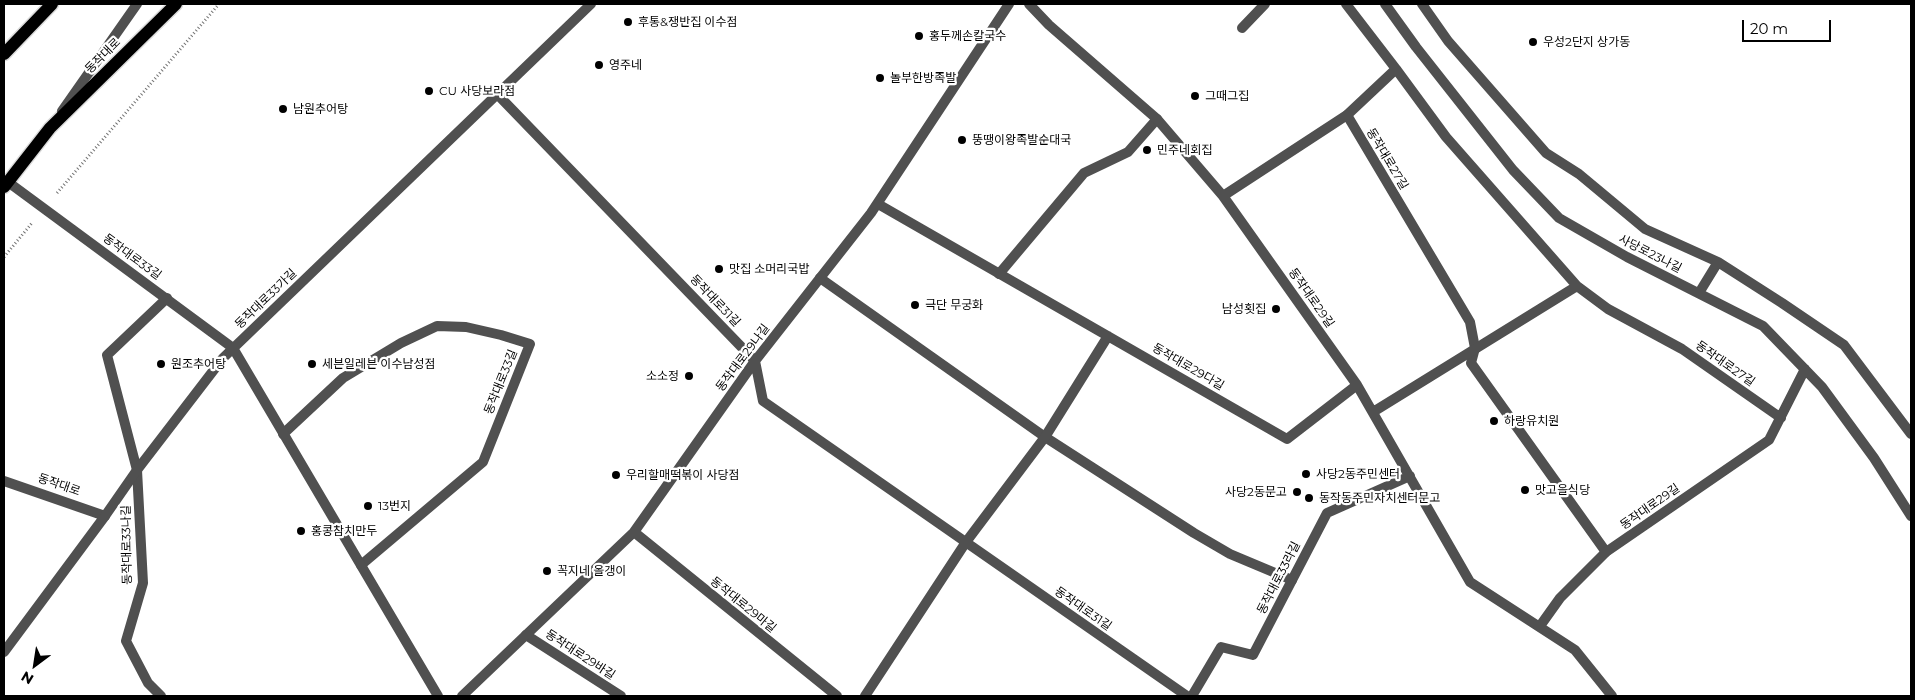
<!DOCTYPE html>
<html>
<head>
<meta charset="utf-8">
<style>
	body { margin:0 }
	#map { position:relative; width:1915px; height:700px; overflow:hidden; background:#fff; font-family:Montserrat,sans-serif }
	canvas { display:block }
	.frame { position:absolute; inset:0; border:5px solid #000; pointer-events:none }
	.north { position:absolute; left:10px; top:640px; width:50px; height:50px; -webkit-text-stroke:4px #fff; paint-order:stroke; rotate:211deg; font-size:14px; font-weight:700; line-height:20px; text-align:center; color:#000 }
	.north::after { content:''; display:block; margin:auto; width:18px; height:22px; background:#000; clip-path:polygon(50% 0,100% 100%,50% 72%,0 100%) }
	.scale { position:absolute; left:1742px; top:20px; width:89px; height:22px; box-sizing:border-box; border:2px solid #000; border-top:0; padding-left:6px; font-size:15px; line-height:18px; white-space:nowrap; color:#000; -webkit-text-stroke:4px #fff; paint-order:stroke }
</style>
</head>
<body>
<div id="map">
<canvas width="1915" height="700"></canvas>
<div class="frame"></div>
<div class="north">N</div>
<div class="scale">20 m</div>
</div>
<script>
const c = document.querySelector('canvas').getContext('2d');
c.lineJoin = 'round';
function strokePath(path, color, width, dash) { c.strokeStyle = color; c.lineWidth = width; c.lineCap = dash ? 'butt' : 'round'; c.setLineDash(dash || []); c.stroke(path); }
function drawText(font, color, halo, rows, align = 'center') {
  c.font = font + ' Montserrat,"Noto Sans KR",sans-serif'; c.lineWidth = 4.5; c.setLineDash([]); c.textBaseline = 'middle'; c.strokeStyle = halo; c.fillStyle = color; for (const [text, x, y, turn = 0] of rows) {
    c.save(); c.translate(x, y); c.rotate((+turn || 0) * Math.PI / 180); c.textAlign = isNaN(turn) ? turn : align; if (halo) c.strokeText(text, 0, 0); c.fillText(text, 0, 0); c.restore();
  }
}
const path = new Path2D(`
	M57,193l162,-189
	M4,257l28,-34`);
const lane = new Path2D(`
	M1242,28l23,-24
	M62,111l75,-107
	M1347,115l123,207 5,26 -4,15 135,189
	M999,274l85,-101 44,-21 29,-33
	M820,278l225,159 149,96 36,21 62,26
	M283,434l60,-56 58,-35 36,-17 29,1 35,8 29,9 -47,118 -122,103
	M4,481l101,35
	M526,635l95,61
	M161,696l-13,-13 -22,-42 17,-58 -6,-113 -30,-115 60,-57`);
const street = new Path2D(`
	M1029,4l20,21 108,94 66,77 134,189 113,197 105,68 37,46
	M1385,4l31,43 97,123 46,48 68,39 136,69 59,61 52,71 37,58
	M1422,4l26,37 98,112 33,21 66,55 73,33 64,41 62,42 67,89
	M1396,69l50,68 131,149
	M498,95l257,266 8,40 424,295
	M8,182l225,166 205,348
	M1223,196l124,-81 49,-46 -50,-65
	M878,204l409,235 70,-54
	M1699,293l19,-31
	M1373,412l204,-126 31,23 74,40 99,69
	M634,532l203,164
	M1540,626l20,-28 46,-46 163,-112 36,-71
	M4,652l101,-136 32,-46 86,-112 368,-354
	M462,696l172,-164 121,-171 116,-148 138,-209
	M865,696l101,-154 79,-105 63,-101
	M1192,696l29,-49 32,8 74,-142 83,-37`);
const primary = new Path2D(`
	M4,54l48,-50
	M4,187l46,-59 126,-124`);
const markers = [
	[628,22,5,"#000"],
	[919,36,5,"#000"],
	[1533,42,5,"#000"],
	[599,65,5,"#000"],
	[880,78,5,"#000"],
	[429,91,5,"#000"],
	[1195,96,5,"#000"],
	[283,109,5,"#000"],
	[962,140,5,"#000"],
	[1147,150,5,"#000"],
	[719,269,5,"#000"],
	[915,305,5,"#000"],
	[1276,309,5,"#000"],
	[161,364,5,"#000"],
	[312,364,5,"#000"],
	[689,376,5,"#000"],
	[1494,421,5,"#000"],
	[1306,474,5,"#000"],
	[616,475,5,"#000"],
	[1525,490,5,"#000"],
	[1297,492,5,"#000"],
	[1309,498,5,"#000"],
	[368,506,5,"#000"],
	[301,531,5,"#000"],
	[547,571,5,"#000"]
];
const poiNames = [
	["후통&쟁반집 이수점",638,22],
	["홍두께손칼국수",929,36],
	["우성2단지 상가동",1543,42],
	["영주네",609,65],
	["놀부한방족발",890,78],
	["CU 사당보라점",439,91],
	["그때그집",1205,96],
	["남원추어탕",293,109],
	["뚱땡이왕족발순대국",972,140],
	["민주네회집",1157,150],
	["맛집 소머리국밥",729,269],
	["극단 무궁화",925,305],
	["남성횟집",1266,309,"right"],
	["원조추어탕",171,364],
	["세븐일레븐 이수남성점",322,364],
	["소소정",679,376,"right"],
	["하랑유치원",1504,421],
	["사당2동주민센터",1316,474],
	["우리할매떡볶이 사당점",626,475],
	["맛고을식당",1535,490],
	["사당2동문고",1287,492,"right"],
	["동작동주민자치센터문고",1319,498],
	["13번지",378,506],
	["홍콩참치만두",311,531],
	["꼭지네 올갱이",557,571]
];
const streetNames = [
	["동작대로",103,56,-45],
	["동작대로27길",1387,159,59],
	["사당로23나길",1650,254,27],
	["동작대로33길",132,257,36],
	["동작대로29길",1311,298,55],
	["동작대로33가길",266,299,-44],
	["동작대로31길",715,301,46],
	["동작대로29나길",743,358,-53],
	["동작대로27길",1725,364,35],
	["동작대로29다길",1188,367,30],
	["동작대로33길",501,382,-68],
	["동작대로",59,485,19],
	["동작대로29길",1650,507,-35],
	["동작대로33나길",127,545,-91],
	["동작대로33라길",1279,578,-63],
	["동작대로29마길",743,605,39],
	["동작대로31길",1083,609,35],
	["동작대로29바길",580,655,33]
];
strokePath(primary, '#dbdbdb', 15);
strokePath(path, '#727272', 3, [1, 2.5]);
strokePath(lane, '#505050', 10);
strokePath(street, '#505050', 10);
strokePath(primary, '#000', 12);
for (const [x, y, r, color] of markers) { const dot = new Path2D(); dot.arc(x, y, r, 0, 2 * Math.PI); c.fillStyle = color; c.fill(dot); strokePath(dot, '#fff', 2); }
drawText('12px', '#000', '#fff', poiNames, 'left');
drawText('12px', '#000', '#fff', streetNames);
</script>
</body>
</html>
